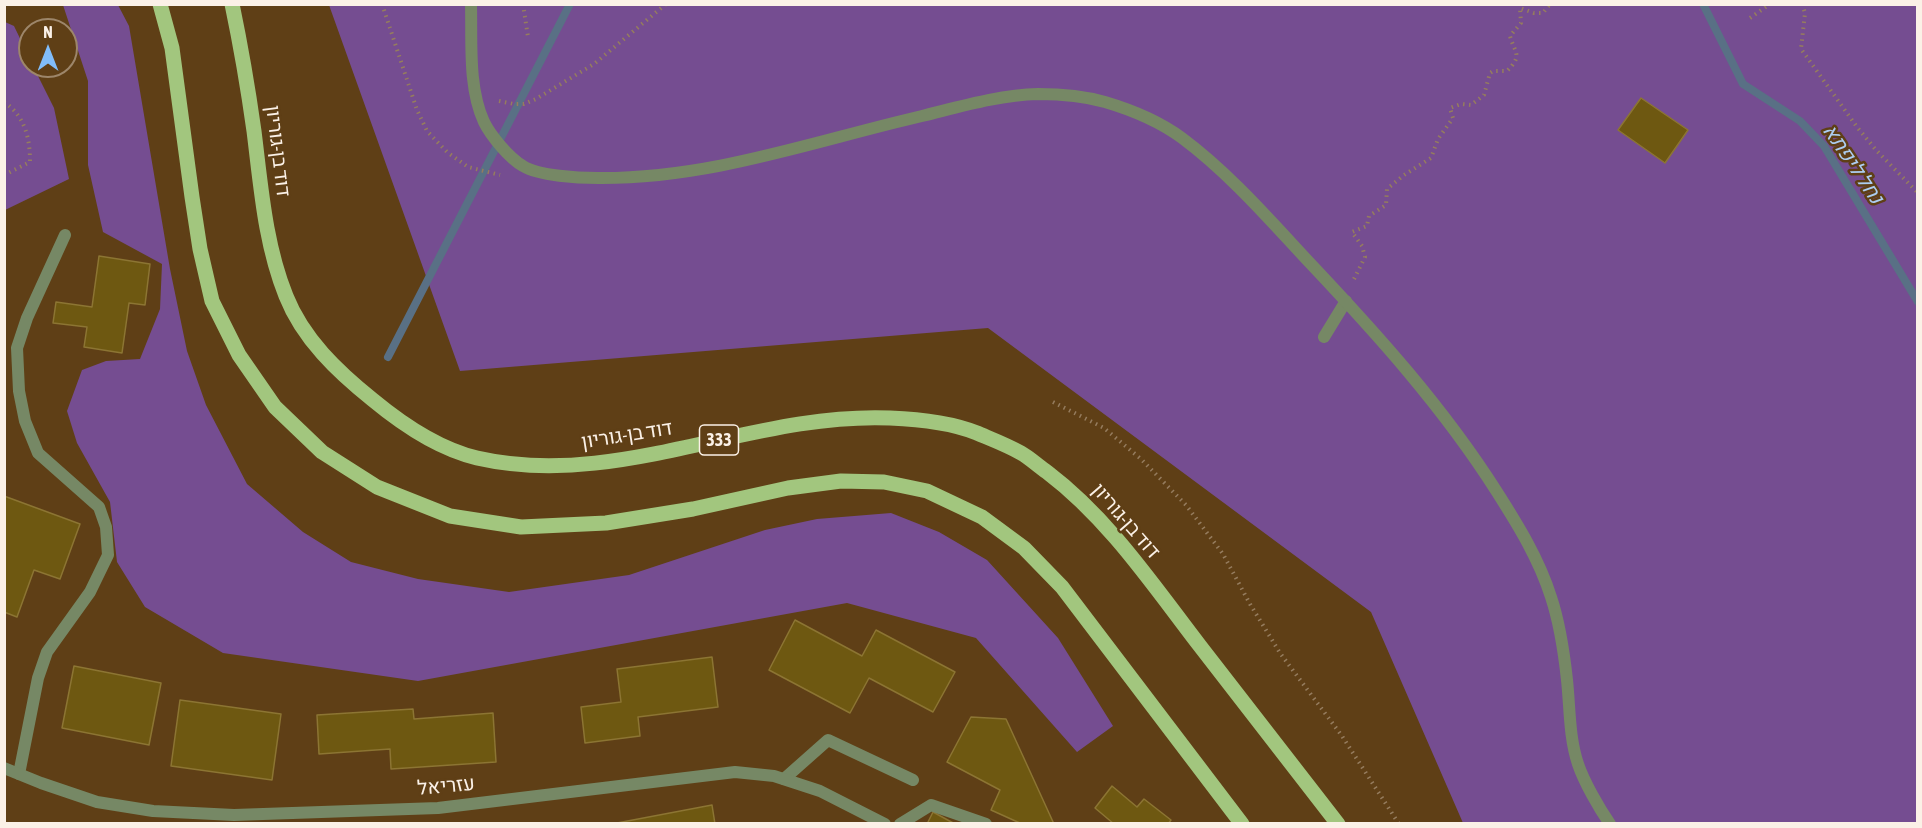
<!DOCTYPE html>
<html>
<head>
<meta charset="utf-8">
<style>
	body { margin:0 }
	#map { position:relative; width:1922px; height:828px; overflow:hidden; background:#5f3f16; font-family:"Asap Condensed",sans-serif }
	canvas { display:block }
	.frame { position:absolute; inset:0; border:6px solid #fbf1e7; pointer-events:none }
	.north { position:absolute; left:18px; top:18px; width:60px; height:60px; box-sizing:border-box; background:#5f3f16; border:2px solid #9d866a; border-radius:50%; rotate:0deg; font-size:16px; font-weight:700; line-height:24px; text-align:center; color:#fbf1e7 }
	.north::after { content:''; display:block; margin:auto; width:21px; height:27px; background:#81bdfa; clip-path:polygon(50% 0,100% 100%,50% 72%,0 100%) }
</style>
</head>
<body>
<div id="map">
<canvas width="1922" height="828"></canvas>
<div class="frame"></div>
<div class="north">N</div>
</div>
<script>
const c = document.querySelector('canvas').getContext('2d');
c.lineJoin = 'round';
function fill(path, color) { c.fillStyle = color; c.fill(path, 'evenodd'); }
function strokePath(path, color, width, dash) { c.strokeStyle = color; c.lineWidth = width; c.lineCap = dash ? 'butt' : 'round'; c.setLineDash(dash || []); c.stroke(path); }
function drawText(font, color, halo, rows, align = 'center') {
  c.font = font + ' "Asap Condensed",Heebo,sans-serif'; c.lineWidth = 5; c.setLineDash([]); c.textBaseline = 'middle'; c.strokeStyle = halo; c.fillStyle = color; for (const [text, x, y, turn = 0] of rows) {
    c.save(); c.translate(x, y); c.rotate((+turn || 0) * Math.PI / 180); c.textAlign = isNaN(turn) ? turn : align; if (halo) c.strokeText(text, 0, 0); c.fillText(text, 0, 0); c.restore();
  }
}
const green = new Path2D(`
	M63,5h55l11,21 41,243 17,82 19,54 41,79 56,48 48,30 67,17 91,13 120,-17 136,-45 52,-11 74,-6 48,19 48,28 71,78 55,88 -36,26 -101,-114 -129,-35 -429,78 -195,-28 -78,-46 -28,-45 -7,-60 -33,-59 -10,-32 15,-41 24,-9 34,-2 20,-50 2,-45 -59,-32 -15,-67v-84z
	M329,5h1588v818h-454l-92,-211 -383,-284 -528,43z
	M5,22l9,4 16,33v7h3l21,42 15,71 -64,31z`);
const stream = new Path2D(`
	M1703,4l40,80 57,37 24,25 94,156
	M388,357l182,-353`);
const building = new Path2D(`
	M1641,98l47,32 -23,33 -47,-33z
	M99,256l51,8 -5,41 -16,-2 -7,50 -38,-6 3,-20 -34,-4 3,-21 36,5z
	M4,496l76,28 -20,55 -26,-9 -17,47 -13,-5z
	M795,620l67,36 14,-26 79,42 -22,40 -64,-34 -19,35 -81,-43z
	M712,657l6,50 -80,10 2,19 -55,7 -4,-36 40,-5 -4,-33z
	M74,666l87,17 -12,62 -87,-17z
	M180,700l101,14 -9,66 -101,-14z
	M413,709l1,10 79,-6 3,49 -105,7 -1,-20 -71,5 -2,-39z
	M971,717l35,2 48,105h-32l-31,-14 9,-20 -53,-28z
	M1112,786l25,21 7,-8 27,21 -3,4h-54l-19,-16z
	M712,805l3,19h-101l3,-1z
	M933,812l22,12h-28z`);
const path = new Path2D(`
	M382,4l35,106 10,21 20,21 21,15 32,8
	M523,4l5,33
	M1802,4l3,9 -4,36 56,78 19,23 42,43
	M1750,18l20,-14
	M499,101l15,3h10l12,-5 58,-35 72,-60
	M4,102c21,14 26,36 26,60l-26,13
	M1354,279l11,-22 -3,-11 -10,-14 15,-6 2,-10 17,-11 1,-16 17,-14 27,-17 7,-19 15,-21 -3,-10 11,-4 10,1 13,-10 6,-22 3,-2h14c16,-16 8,-17 3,-35l11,-13 -1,-15 14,5h9l7,-9
	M1053,402l51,26 37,31 45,46 37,49 27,50 30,49 62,83 57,88`);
const lane = new Path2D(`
	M1324,337l22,-36
	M19,774l19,-96 9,-26 43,-60 18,-37 -2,-28 -7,-20 -61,-54 -13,-32 -6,-30 -2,-43 10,-30 38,-83
	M784,779l44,-39 85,40
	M900,824l31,-19 55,19`);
const street = new Path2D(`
	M471,4c1,38 -3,83 13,118 7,14 25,36 39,44 16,10 56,12 75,12 112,1 216,-37 324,-62 37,-9 77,-21 116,-22 23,0 46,2 67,8 27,8 54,19 77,36 47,35 87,81 127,124 68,72 134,145 188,230 21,33 42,67 54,105 9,27 13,55 16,83 3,28 2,57 11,84 6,18 21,44 32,60
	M4,768l37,15 56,19 56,9 81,4 204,-7 297,-36 39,4 46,15 65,33`);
const primary = new Path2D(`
	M160,4l12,44 20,149 8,52 12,52 27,54 36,52 47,45 55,35 73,29 71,11 85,-4 87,-14 95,-21 53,-7 43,1 43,9 55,26 42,31 38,39 180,237
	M232,4c9,43 16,84 22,127 7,56 11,113 32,165 17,43 52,76 87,104 29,24 66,49 104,58 140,32 274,-46 413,-40 26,1 62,5 87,15 14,6 30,12 44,20 9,5 17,13 26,19 62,47 106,113 153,174 46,59 92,118 138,178`);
const shields = [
	[719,440,39]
];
const shieldNames = [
	["333",719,440]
];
const streetNames = [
	["דוד בן-גוריון",278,151,83],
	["דוד בן-גוריון",627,435,-9],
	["דוד בן-גוריון",1126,521,49],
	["עזריאל",446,786,-5]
];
const waterNames = [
	["נחל ליפתא",1853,164,56]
];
fill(green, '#754d91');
strokePath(stream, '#597085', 8);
fill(building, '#6e5811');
strokePath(building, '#8c7533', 1.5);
strokePath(path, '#957c5e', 4, [1.5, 4.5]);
strokePath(lane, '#768865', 12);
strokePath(street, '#768865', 12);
strokePath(primary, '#a2c67e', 15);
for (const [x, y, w] of shields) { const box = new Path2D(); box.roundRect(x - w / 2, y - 15, w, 30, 4.5); c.fillStyle = '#5f3f16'; c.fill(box); strokePath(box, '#fbf1e7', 1.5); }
drawText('bold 18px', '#fbf1e7', null, shieldNames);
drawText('20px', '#fbf1e7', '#5f3f16', streetNames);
drawText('italic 21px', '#accdf0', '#5f3f16', waterNames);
</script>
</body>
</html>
